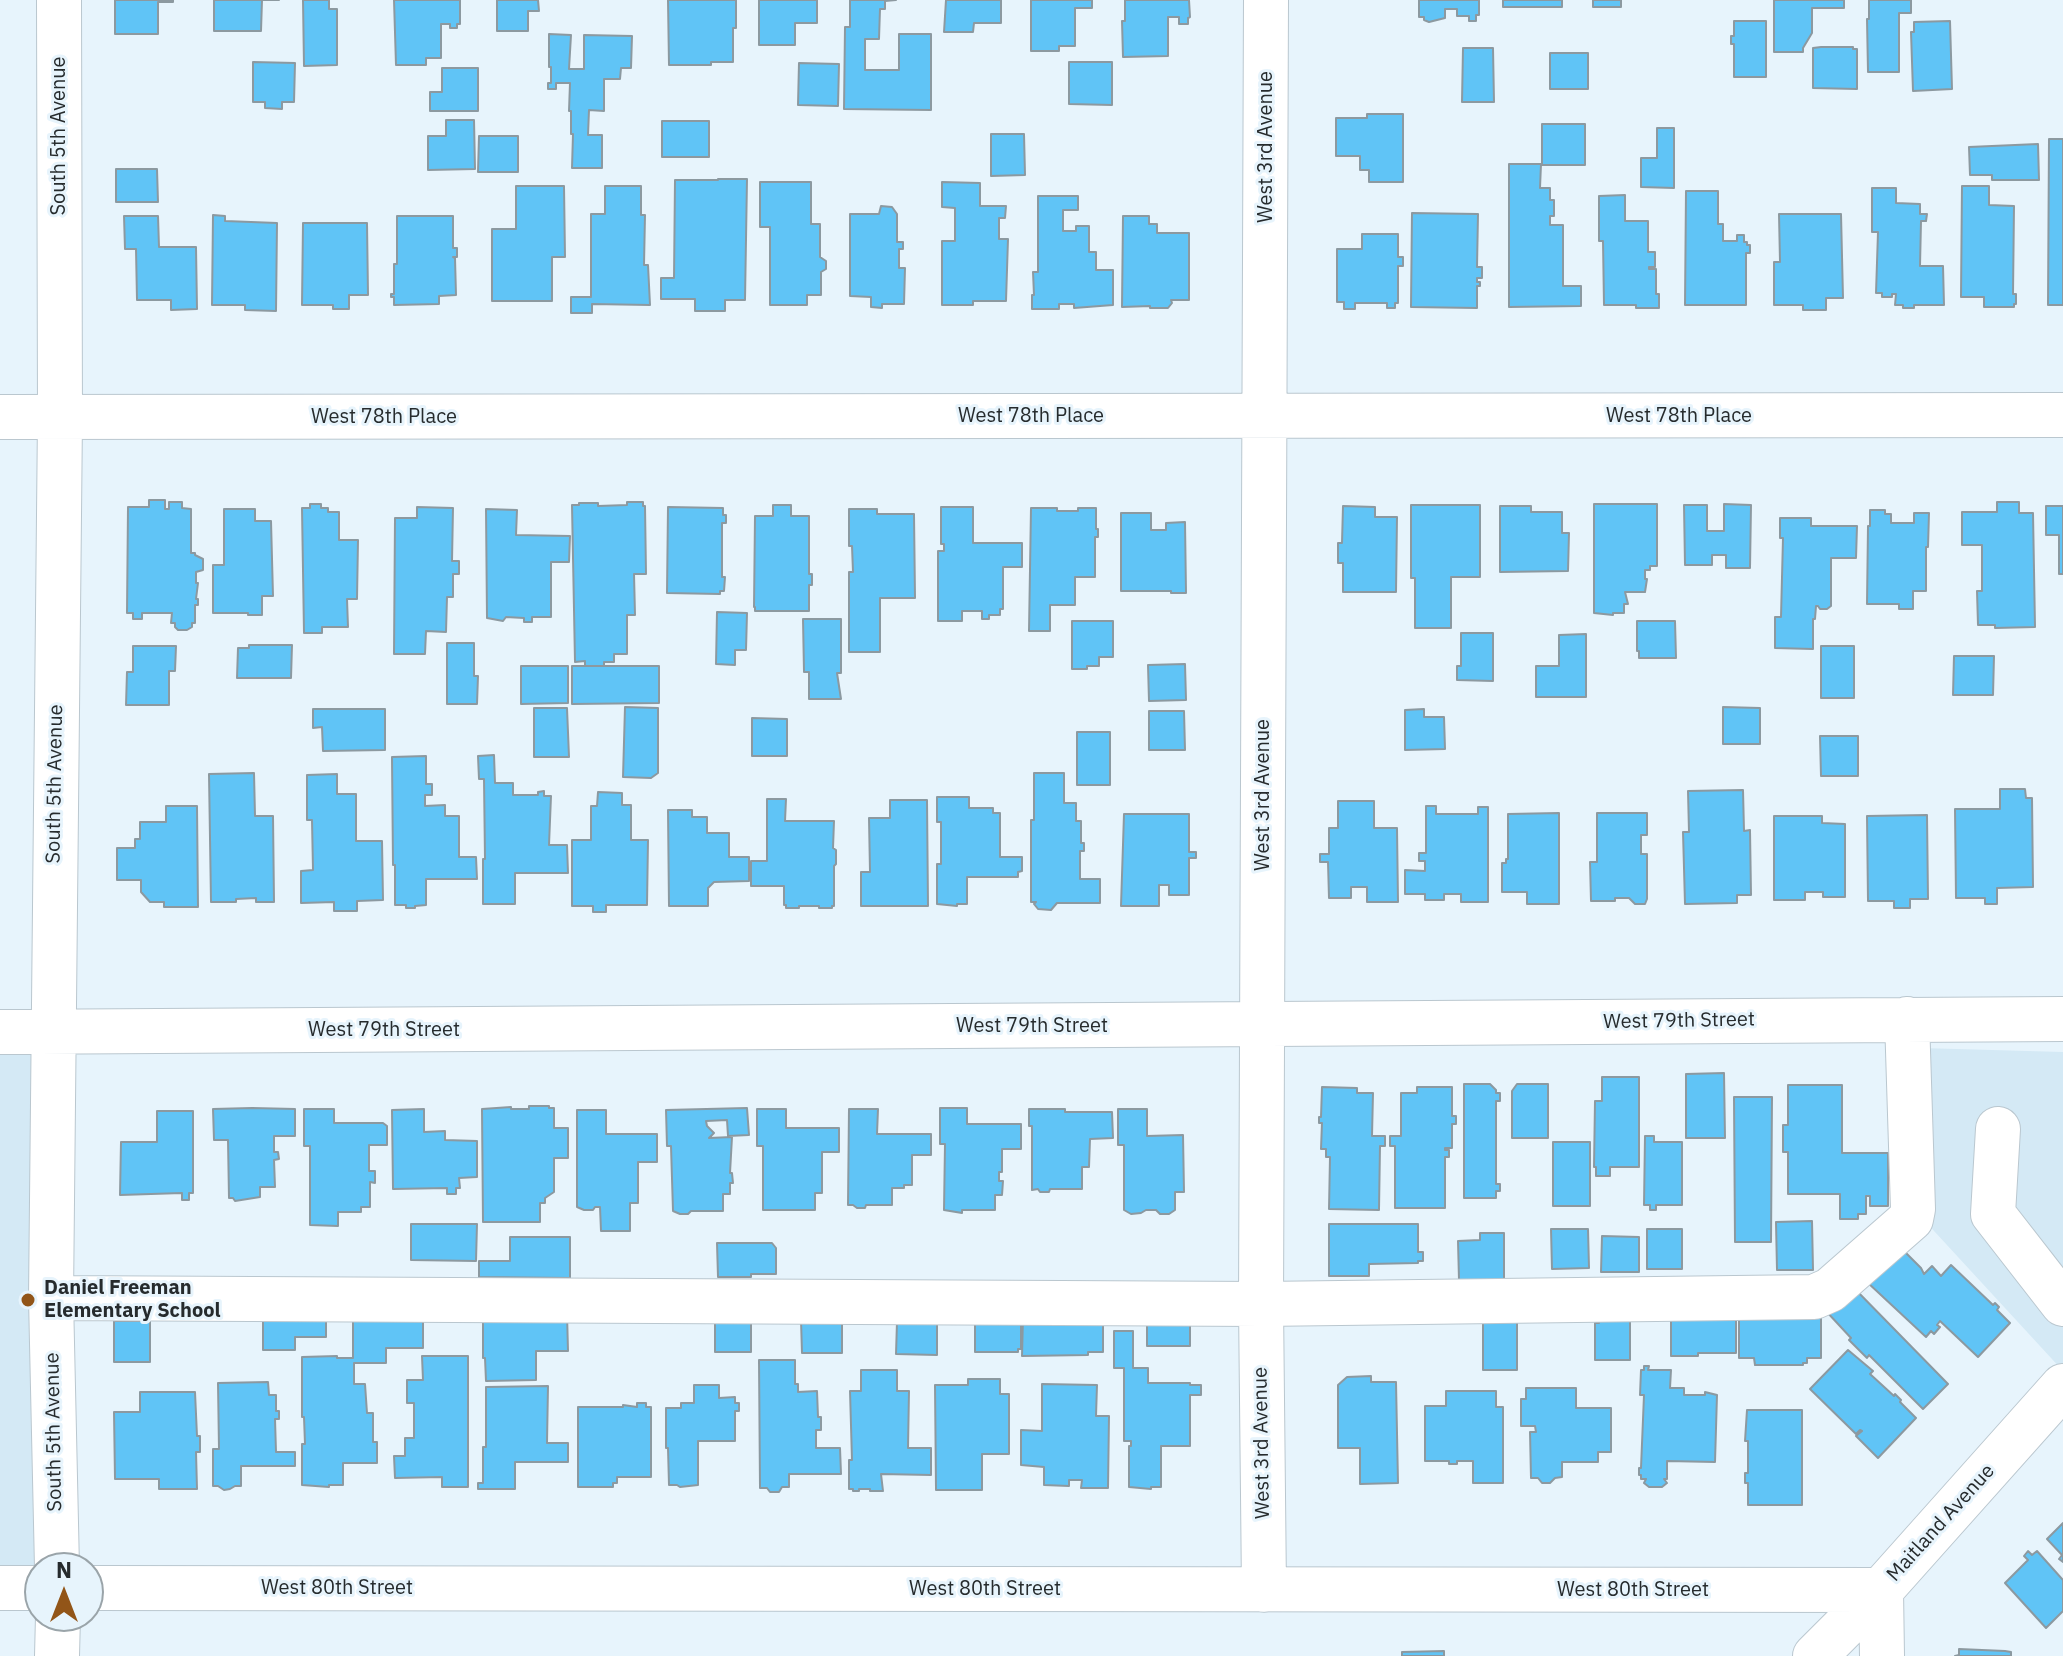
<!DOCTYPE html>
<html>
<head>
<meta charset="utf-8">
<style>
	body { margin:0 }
	#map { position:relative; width:2063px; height:1656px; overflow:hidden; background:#e7f4fc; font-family:"IBM Plex Sans",sans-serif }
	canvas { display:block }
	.north { position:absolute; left:24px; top:1552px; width:80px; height:80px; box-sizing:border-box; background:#e7f4fc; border:2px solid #9aa4a9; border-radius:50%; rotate:0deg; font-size:22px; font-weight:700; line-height:32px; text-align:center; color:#262b2d }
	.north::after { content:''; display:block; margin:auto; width:28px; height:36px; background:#925518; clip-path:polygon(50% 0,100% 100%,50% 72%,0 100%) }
</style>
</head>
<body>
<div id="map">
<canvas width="2063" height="1656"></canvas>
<div class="north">N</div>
</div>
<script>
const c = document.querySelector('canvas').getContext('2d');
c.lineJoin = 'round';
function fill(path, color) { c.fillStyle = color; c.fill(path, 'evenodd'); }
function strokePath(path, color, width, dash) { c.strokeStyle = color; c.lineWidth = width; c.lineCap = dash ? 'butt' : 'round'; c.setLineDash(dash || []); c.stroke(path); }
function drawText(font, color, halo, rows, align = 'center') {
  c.font = font + ' "IBM Plex Sans",sans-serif'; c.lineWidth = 6; c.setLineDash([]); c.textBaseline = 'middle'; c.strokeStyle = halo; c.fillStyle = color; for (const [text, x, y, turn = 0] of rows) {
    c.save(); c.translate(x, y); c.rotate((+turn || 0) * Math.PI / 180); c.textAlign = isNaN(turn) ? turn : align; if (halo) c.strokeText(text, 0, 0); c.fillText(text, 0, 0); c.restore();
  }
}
const built = new Path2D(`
	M0,1032h52l6,536 -58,20z
	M1921,1048l142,4v319l-140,-152z`);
const building = new Path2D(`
	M115,0h58v2h-15v32h-43z
	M214,0h65h-17l-1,31h-47z
	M303,0h26v9h8v56l-33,1z
	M394,0h66v24h-3v4h-7v-4h-9v34h-15v7h-30z
	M497,0h41l1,11h-11v20h-31z
	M668,0h68v28h-3v34h-22v3h-42z
	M759,0h58v23h-22v22h-36z
	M850,0h46l-11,1v8h-5l-1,30h-14v31h34v-36h32v76l-87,-1 1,-82h5z
	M946,0h55v23h-27l-1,9h-29z
	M1031,0h61v8h-17v38h-16v5h-28z
	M1125,0h64l1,17 -2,1v6h-9v-7h-11v39l-45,1 -1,-36h3z
	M1419,0h60v15h-3v6h-7v-5h-12v-7h-12v9l-16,4 -5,-2v-3h-5z
	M1503,0h59v7h-59z
	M1593,0h28v7h-28z
	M1774,0h70v8h-32v25l-9,15v4h-29z
	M1869,0h42v13h-12v59h-31l-1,-53h2z
	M1734,21h32v56h-32v-33h-3v-8h3z
	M1950,21l2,68 -39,2 -2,-59h3v-10z
	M549,34l22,1 -2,34h15v-34l48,1 -1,32h-10l-1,11h-16v32l-15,-1 -1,25h14v33h-30l1,-34h-2v-23h-2l1,-28h-14v6h-8v-6h3v-16h-2z
	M1821,47h32v2h4v40l-44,-1v-40z
	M1463,48h30l1,54h-32z
	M1550,53h38v36h-38z
	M253,62l42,1 -1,39h-12v7l-17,-1v-6h-12z
	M1069,62h43v43l-43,-1z
	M799,63l40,1 -1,42 -40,-1z
	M442,68h36v43h-48v-19h12z
	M1367,114h36v68h-34v-12h-9v-14h-24v-38h31z
	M446,120h28l1,49 -47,1v-34h18z
	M662,121h47v36h-47z
	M1542,124h43v41h-43z
	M1657,128h17v60l-33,-1v-29h16z
	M991,134h33l1,41 -34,1z
	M479,136h39v36h-40z
	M2049,139h14v166h-15z
	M2038,144l1,36h-47v-5h-22l-1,-28z
	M1509,164h32l-1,24h10v12h4v16h-4v9h13v61h18v20l-72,1z
	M116,169h41l1,33h-42z
	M718,179h29l-2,121h-20v11h-30v-12h-34v-21h13l1,-98h43z
	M760,182h51v42h9v33l6,4v8l-5,3v23h-14v10h-37v-78h-10z
	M942,182l38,1v23h26l-1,12h-6v21h9l-2,62h-33v4h-31v-64h13v-33l-13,-1z
	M516,186h48l1,71h-13v44h-60v-72h24z
	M605,186h36v29h4l-1,50h4l2,40 -58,-1v9h-21v-16h20v-83h14z
	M1962,186h27v19l25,1 -1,88h3v10h-2v3h-30v-10h-23z
	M1872,188h24v15l24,1v10h7l-1,7h-5l-1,45h23l1,39h-30v3h-11v-3h-8l1,-11h-4v3h-10v-4h-6l2,-61h-6z
	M1686,191h32v33h5v17h14v-6h7v7h3v3h3v8h-4v52h-61z
	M1625,195v26h23v31h7v15h-6v2h7v25h3v14h-23v-3h-32l-1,-64h-4v-45z
	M1038,196h40v14h-15v21h13v-5h13v26h7v18h17v35l-39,3v-4h-15v5h-27v-14h2l-1,-23h5z
	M881,206l11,1 5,7v28h6v7h-4v19h6l-1,36h-22v4l-11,-1v-10l-21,-1v-82h29z
	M1412,213l66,1 -1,53h5v11h-5v4h3v4h-3v22l-66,-1z
	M1779,214h62l2,84h-17v12h-23v-5h-29v-43h6z
	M213,215l12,1v5l52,2 -1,88 -31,-1v-5h-33z
	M124,216h34l1,31h37l1,62 -26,1v-10h-34l-1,-51h-11z
	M397,216h56v32h4v9h-4l2,1 1,37 -17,1v8l-45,1v-8h-3v-3h3v-30h3z
	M1123,216h26v8h8v9h32v67h-18l1,3 -4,5h-18v-2l-28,1z
	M303,223h64l1,72h-19v14h-16v-4h-31z
	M1362,234h36v23h5v9h-5v37h-3v5h-8v-5h-32v6h-11v-7h-7v-53h25z
	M149,500h16v9h4v-7h13v6l9,1v44h4v2l8,4v11l-7,2v11h2l-2,16h2v6h-3v18h-3v4l-5,3h-9l-3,-3v-4h-4l1,-10h-30v6h-9v-6h-6l1,-106h21z
	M627,502h16v4h2l1,68h-12l1,41h-8v39h-13v8h-10v4h-19v-5l-10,1 -3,-157h7v-2h19v3l29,-1z
	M1997,502h22v11h14l2,114 -40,1v-3h-17l-1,-34h5v-46h-20v-33h35z
	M310,504h11v4h7v4h11v28h19l-1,59h-10l1,28h-26v6h-18l-2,-125h8z
	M1594,504h63v62h-7v4h-5v9h2l-2,13h-20l3,12h-4v9h-11v2l-19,-2z
	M1724,504l27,1 -1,63h-24v-13h-14v10h-27l-1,-60h23v26h17z
	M773,505h18v11h18v58h3v11h-3v26h-54v-4h-1l1,-91h18z
	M1411,505h69v72h-29v51h-36v-50h-4z
	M1343,506l32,1v10h22l-1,75h-53v-29h-5v-20h4z
	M1500,506h31v6h31v21h7l-1,38 -68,1z
	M2046,506h17v68h-4v-39h-13z
	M417,507l36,1 -1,53h7v13h-6v23h-6l-1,35 -20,-1 -1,23h-31l1,-136h22z
	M668,507l55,1v7h3v8h-4v54h3l-1,14h-4v3l-53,-1z
	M941,507h32v36h49v24h-19v42h-3v6h-11v4h-7v-8h-20v10h-24v-70h6v-7h-3z
	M1031,508h26v3h21v-3h18v21h2v8h-3v40h-20v28h-25v26h-21z
	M224,509h31v12h16l2,75h-11v19h-14v-2h-35v-48h11z
	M486,509l31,1 -1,25 54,1 -1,26h-18v55h-19v5h-8v-4l-18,-1 -3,4 -16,-3z
	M849,509h28v5h37l1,84h-35v54h-31v-80h4l-1,-26h-3z
	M1870,510h15v4h6v9h23v-10h15l-1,34h-2v44h-13v18h-14v-5h-32l1,-78h2z
	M1121,513h30v17h15v-7l19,-1 1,71h-15v-2h-50z
	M1780,518h31v8h46l-1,32h-25v48l-4,3h-7l-2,-3h-2l-1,13h-2v30l-38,-1v-31h6l2,-79h-3z
	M717,612l30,1 -1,37h-11v15l-19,-1z
	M803,619h38v54h-4l4,26h-32v-27h-5z
	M1072,621h41v36h-14v9h-12v3h-15z
	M1637,621h38l1,37h-37v-7h-2z
	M1461,633h32v48l-36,-1v-14h4z
	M1586,634v63h-50v-31h23v-31z
	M447,643h27v33h4l-1,28h-30z
	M249,645h43l-1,33h-54l1,-30h11z
	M133,646h43l-1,25h-6v34h-43l1,-33h6z
	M1821,646h33v52h-33z
	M1954,656h40l-1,39h-40z
	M1185,664l1,36 -37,1 -1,-36z
	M521,666h47v37l-47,1z
	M572,666h87v37l-87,1z
	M625,707l33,1v65l-7,5 -28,-1z
	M1723,707l37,1v36h-37z
	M534,708h33l2,49h-35z
	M313,709h72v41l-62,1 -1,-24 -9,1z
	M1424,709v8h20l1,32 -40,1v-40z
	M1149,711h35l1,39h-36z
	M752,718l35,1v37h-35z
	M1077,732h33v53h-33z
	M1820,736h38v40h-37z
	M494,755l1,28h18v12h25v-3l6,-1v5h7l-2,49h18l1,28h-53v31h-32v-45h2l-1,-80h-5l-1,-23z
	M426,756v28h6v11h-7v11l20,-1v11h14v41h17l1,22h-51v26l-11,1v2h-9v-3h-11v-40h-2l-1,-108z
	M254,773l1,43h18l1,86h-18v-4l-20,1v3h-25l-2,-128z
	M1034,773h30v30h12v18h5v22h3v8h-4v28h20v24h-43l-6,7 -13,-1 -4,-5 2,-2h-5v-82h3z
	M337,774v20h19v47h26l1,59 -26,1v10h-23v-9l-33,1v-32l12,-1 -1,-50h-5v-45z
	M2000,789h25l1,9h6l1,89 -36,1v16h-12v-6h-29l-1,-89h45z
	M1743,790l1,41 6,-1 1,65h-14v8l-52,1 -2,-72h6l-1,-41z
	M598,792l24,1v12h9v35h17l-1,65h-41v7h-13v-6h-21v-66h19v-34h6z
	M937,797h32v11h24v5h7v44h22v14l-4,1v5h-51v27h-10v2l-20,-2v-40h4v-42h-4z
	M767,799h19l-1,22h49l-1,27 3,2v14l-2,2v40h-2v2h-13v-2h-20v2h-13v-3h-2v-19h-33v-25h16z
	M890,800h37l1,106h-67v-34h9l-1,-54h21z
	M1338,801h36v27h23l1,74h-31v-15h-16v11h-22l-1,-36h-8v-8h9v-26h9z
	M166,806h31l1,101h-34v-5h-14l-9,-10v-12h-24v-32h18v-9h5v-17h26z
	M1426,806h10v8h42v-7h10v95h-27v-8h-17v6h-19v-6h-20v-24l20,1v-10h-6v-8h7z
	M668,810h24v7h15v16h22v24h20v24l-35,1 -6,6v18h-39z
	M1559,813v91h-32v-12h-25v-29h4v-4h2v-45z
	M1597,813h50v22h-6v19h6v45l-2,5h-10l-6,-6h-14v3h-24l-1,-39h7z
	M1124,814h65v38h7v6h-7v37h-20v-10h-10v21h-38z
	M1927,815l1,84h-18v9h-16v-7h-26l-1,-85z
	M1774,816h48v7l23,1v73h-22v-5h-18v8h-31z
	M1724,1073l1,65h-39v-64z
	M1602,1077h37v90h-29v9h-14v-9h-2l1,-66h7z
	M1464,1084h26l6,6v3h4v8h-4v83h4v7h-4v7h-32z
	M1517,1084h31v54h-36v-47z
	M1788,1085h54v68h46v53h-18v-10h-4v18h-8v5h-18v-25h-52v-42h-5v-27h5z
	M1322,1087l35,1v5h16l-1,43h13v10h-5l-1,64 -50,-1 1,-52h-4v-8h-5l1,-26h-3v-6h2z
	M1417,1087h35v29h4v8h-4v24h-7v2h4v7h-4v51h-50v-62h-5v-10h11v-43h16z
	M1734,1097h38l-1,145h-36z
	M529,1106h20v2h5v20h14v30h-14v34l-9,6v5h-5v19h-57l-1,-113 29,-2v2h18z
	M252,1108l43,1v27h-21v16h4l1,7 -5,1 1,27h-15v10l-25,4 -2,-3h-4l-1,-58h-14l-1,-31z
	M747,1108l2,27 -21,1 -1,-16 -21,1 1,5 7,7 -5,5 23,-1 -2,36h2l1,10h-3v11h-7v17h-32l-3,3h-8l-7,-3 -2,-65h-4l-1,-36z
	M940,1108h27v16h54v25h-19v23h-3v9h4l-1,14h-7v15h-33v3l-18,-3 1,-66h-5z
	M304,1109h30v14h49l4,3v19h-18v26h6v12l-5,-1v25h-9v5h-23v14l-28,-1v-79h-6z
	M424,1109v23l21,-1v9l32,1v36l-18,1 1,10h-4v6h-9v-6l-54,1 -1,-79z
	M757,1109h29v19h53v24h-17v41h-7v17h-52v-64h-6z
	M849,1109h29l-1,25h54v21h-19v30h-8v3h-12v17h-26l-1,3h-8l-4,-3h-5z
	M1029,1109h36v3h47l1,26 -23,1 -1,28h-7v22h-32l-1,3h-9l-2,-3 -6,1v-64h-3z
	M1118,1109h29v27l36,-1 1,57h-9v18l-6,4h-9l-4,-4h-10l-5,3 -10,1 -7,-4v-65h-6z
	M577,1110h29v24h51v28h-19v41h-8v28h-29l-1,-24h-5l-2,3h-9l-7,-3z
	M157,1111h36v82h-4v7h-7v-7l-62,2 1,-53h36z
	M1645,1136h9v6h28v63h-26v5h-6v-5h-6z
	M1553,1142h37v64h-37z
	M1812,1221l1,49h-36l-1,-48z
	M411,1224h66l-1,37 -65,-1z
	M1329,1224h89v28h5v9h-5v2l-49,1v12h-40z
	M1551,1229h37l1,39 -37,1z
	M1647,1229h35v40h-35z
	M1480,1233h24v47h-45l-1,-39 22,-1z
	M1602,1236l37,1v35h-38z
	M510,1237h60v41l-91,-1v-16h31z
	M717,1243h55l4,5v26h-25v3h-33z
	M1900,1247l21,21 3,6 8,-8 9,10 10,-11 42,40 2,-2 4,4 -2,3 13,13 -32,34 -38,-36 -3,4 3,2 -6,7 -3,-3 -5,6 -59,-55z
	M1852,1286l96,98 -25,25 -54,-54 -2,3 -18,-18 2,-2 -25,-27z
	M975,1311h46v38h-3v3h-43z
	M1821,1311v47h-14v5h-4v2h-48l-1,-7h-15v-46z
	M567,1313l1,38h-32v29l-50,1 -1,-23h-2v-43z
	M1599,1313h31v47h-35v-37h4z
	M715,1314h36v38h-36z
	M1147,1314h43v32h-43z
	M326,1315v22h-31v13h-32v-33z
	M423,1315v33h-37v15h-32v21h11l2,29h6v29h4v21h-34v22h-14v2l-27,-2v-41h3l-1,-27h-2v-60l35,-1v2h16v-37z
	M1671,1315l65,2v36h-38v3h-27z
	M1023,1317l80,2v33h-15v3l-66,1z
	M842,1319v34h-40l-1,-33z
	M114,1321h36v41h-36z
	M937,1321v34l-41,-1 1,-32z
	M1483,1321h34v49h-34z
	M1114,1331h19v37h15v15h42v2h11v10h-11v51h-29v41h-10v2l-22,-2v-41h2v-5h-7v-73h-10z
	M1848,1350l25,21 -3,3 24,22 1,-2 6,6 -1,2 16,16 -38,40 -22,-22 6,-5 -2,-1 -4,4 -46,-45z
	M422,1356h46v131h-26v-10l-47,1 -1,-22h11v-18h9v-35h-7v-23h16z
	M759,1360h36v24h3v8l19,-1 1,26h3v13h-5v18h24l1,26h-52v13h-7l-3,5h-9l-3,-4h-7z
	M1644,1366h5l-1,4h23l-1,18h14v7h21v-3l12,3 -2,67 -48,-1v18h-3l3,4 -5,4h-13l-5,-4 2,-4h-5v-4h-2v-7h2l3,-73h-4l1,-25h3z
	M861,1370h36v21h12l-1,57h23v27l-50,-1 2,17h-13v-2h-11v2h-6v-2h-4v-29h3l-2,-69h11z
	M1371,1376v6h25l2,101 -38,1v-36h-22v-63l9,-8z
	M968,1379h32v15h9v60h-27v36h-46l-1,-105h33z
	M268,1382l1,13h7v16h3v8h-4l1,33h19v14h-54v20h-6l-5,3 -6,1 -6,-4h-5v-37h6l-1,-66z
	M1042,1384l55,1 -1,31h13l-1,72h-27l1,-8h-13v6l-25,-1v-18l-23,-2v-35l21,1z
	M694,1385h25v13l16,-1v6h4v8h-4v30h-37v44l-18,2 -3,-2h-8l-1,-37h-2v-40h15v-5h13z
	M548,1386l-1,57h21v19h-53v27h-37v-6h5v-36h3v-60z
	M1526,1388h50v20h35v44h-13v10h-36v15l-7,1 -5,5h-8l-4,-5h-7l-1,-46h6l-1,-6h-14v-27h5z
	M1446,1391h50v16h7v76h-30v-22h-16v3h-8v-3h-24v-55h21z
	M140,1392h55l2,44h3v16h-4l1,37h-38v-10h-44l-1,-67h26z
	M637,1403h9v4h5v70h-34v6h-4v4h-35v-80h45v-2l14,2z
	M1747,1410h55v95h-54v-22h-3v-10h3v-32h-3z
	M2063,1523v39l-4,-3 3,-4 -15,-16z
	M2028,1551l4,4 5,-4 26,29v31l-17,17 -41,-45 23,-23 -4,-4z
	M1959,1649l46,2 6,1v4h-56l4,-1z
	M1444,1651v5h-42v-4z`);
const minor = new Path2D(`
	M0,417l2063,-2
	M0,1032l2063,-13
	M1998,1129l-5,85 70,90
	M51,1298l1210,6 553,-7 16,-7 81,-71 2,-10 -6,-190
	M57,1568l-6,-270 9,-881 -1,-417
	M0,1588h40
	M88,1588l1793,2 1,66
	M1264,1590l-3,-286 5,-1304
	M57,1656l1,-40
	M1815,1656l66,-66 182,-204`);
const markers = [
	[28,1300,8,"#925518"]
];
const streetNames = [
	["South 5th Avenue",59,136,-90],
	["West 3rd Avenue",1266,147,-90],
	["West 78th Place",1031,416],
	["West 78th Place",1679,416],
	["West 78th Place",384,417],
	["South 5th Avenue",55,784,-89],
	["West 3rd Avenue",1263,795,-90],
	["West 79th Street",1679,1021,-1],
	["West 79th Street",1032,1026],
	["West 79th Street",384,1030],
	["South 5th Avenue",54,1432,-91],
	["West 3rd Avenue",1262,1443,-91],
	["Maitland Avenue",1941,1523,-48],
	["West 80th Street",337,1588],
	["West 80th Street",985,1589],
	["West 80th Street",1633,1590]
];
const poiNames = [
	["Daniel Freeman",44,1288],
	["Elementary School",44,1311]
];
fill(built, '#d4e9f5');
fill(building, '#60c4f6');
strokePath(building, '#8c99a0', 2);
strokePath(minor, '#bac7cf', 46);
strokePath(minor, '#fff', 44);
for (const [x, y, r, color] of markers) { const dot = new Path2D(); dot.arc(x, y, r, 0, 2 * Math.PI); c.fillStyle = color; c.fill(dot); strokePath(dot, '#e7f4fc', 3); }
drawText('20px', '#262b2d', '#e7f4fc', streetNames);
drawText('bold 20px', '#262b2d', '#e7f4fc', poiNames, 'left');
</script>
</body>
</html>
